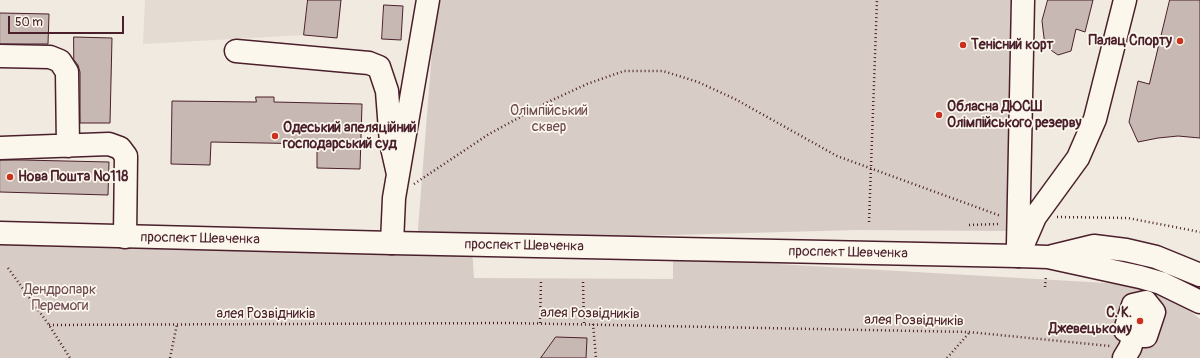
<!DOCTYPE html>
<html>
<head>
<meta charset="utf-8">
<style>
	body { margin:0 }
	#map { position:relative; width:1200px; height:358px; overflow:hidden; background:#f0eae0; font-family:Pangolin,sans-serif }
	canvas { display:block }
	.scale { position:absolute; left:8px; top:16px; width:116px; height:18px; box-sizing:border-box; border:2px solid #4a1f2b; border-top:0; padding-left:5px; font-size:12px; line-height:14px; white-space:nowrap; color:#4a1f2b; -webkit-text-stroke:3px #fbf7ec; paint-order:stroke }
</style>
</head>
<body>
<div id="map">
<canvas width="1200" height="358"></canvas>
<div class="scale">50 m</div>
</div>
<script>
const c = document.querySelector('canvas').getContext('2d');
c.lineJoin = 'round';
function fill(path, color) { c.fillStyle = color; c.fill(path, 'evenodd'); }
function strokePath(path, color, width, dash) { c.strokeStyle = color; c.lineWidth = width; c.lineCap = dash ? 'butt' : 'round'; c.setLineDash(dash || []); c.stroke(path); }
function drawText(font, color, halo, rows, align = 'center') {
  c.font = font + ' Pangolin,sans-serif'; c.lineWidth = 3.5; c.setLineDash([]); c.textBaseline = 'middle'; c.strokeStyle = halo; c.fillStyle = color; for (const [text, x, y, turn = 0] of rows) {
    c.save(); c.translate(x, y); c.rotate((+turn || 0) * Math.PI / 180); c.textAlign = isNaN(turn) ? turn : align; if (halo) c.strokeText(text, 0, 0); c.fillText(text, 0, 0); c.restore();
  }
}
const built = new Path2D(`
	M145,0h196l-4,38 -33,-3 -161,9z`);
const green = new Path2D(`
	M436,0h588l-16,231 -152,-1 -439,12z
	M0,236l472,13 2,29 199,1v-21l485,28 42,33v39h-1200z`);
const building = new Path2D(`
	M308,0h33l-4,38 -33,-3z
	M1048,0h45l-8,32 -9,-3 -5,22 -13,4 -13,-9 -3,-25z
	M1170,0h30v138l-22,-2 -20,2 -20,4 -9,-20 9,-41 11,3z
	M384,5l19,1 -2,34 -19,-1z
	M0,13l49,1 -1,30h-48z
	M74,37l38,1 -2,85h-30v-51l-2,-7 -4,-5z
	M256,97h18v5l88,2 -2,65 -43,-1v-24l-106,-2 -1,23 -39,-1 1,-63 84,1z
	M0,160h22l87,2 -1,33 -108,-3z
	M556,337l31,1 -1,20h-45z`);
const path = new Path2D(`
	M414,184l75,-50 59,-32 39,-18 37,-13h39l35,11 37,17 102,57 164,60
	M1057,217l71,1 72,14
	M869,222l8,-222
	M969,225l31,-1
	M8,268l41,57 21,33
	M583,282l1,42
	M1045,287l1,-11
	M540,323l1,-42
	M593,324l3,34
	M49,325l459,-2 461,9 141,14
	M170,358l7,-34
	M947,358l22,-25`);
const minor = new Path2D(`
	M236,51l133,12 10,4 8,24 4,52 7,31
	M0,56l50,1 10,4 7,11 1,74
	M0,148l109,-4 11,4 6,8 -1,81
	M392,243l2,-45 34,-198
	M1018,245l5,-245
	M1018,256l17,-39 43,-59 17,-39 30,-119
	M1146,302l8,10 -8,24h-12l-9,-6 8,-25z
	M1124,358l6,-10 4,-12`);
const major = new Path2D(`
	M0,233l392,10 626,13 30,1 92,20 21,6 39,19
	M1053,256l41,-10 32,4 30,7 44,18`);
const markers = [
	[1180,41,4,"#c8321e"],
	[963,45,4,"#c8321e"],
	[939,115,4,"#c8321e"],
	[275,136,4,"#c8321e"],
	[10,177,4,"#c8321e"],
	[1140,321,4,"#c8321e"]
];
const poiNames = [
	["Палац Спорту",1172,41,"right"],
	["Тенісний корт",971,45],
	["Обласна ДЮСШ",947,107],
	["Олімпійського резерву",947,123],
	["Одеський апеляційний",283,128],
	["господарський суд",283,144],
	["Нова Пошта №118",18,177],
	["С. К.",1132,313,"right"],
	["Джевецькому",1132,329,"right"]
];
const parkNames = [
	["Олімпійський",549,111],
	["сквер",549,127],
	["Дендропарк",60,290],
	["Перемоги",60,306]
];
const streetNames = [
	["проспект Шевченка",200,239,1],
	["проспект Шевченка",524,246,1],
	["проспект Шевченка",848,253,1],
	["алея Розвідників",266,314],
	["алея Розвідників",590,314,1],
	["алея Розвідників",914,321,1]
];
fill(built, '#e4dbd2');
fill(green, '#d8ccc6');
fill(building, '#c8b8b3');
strokePath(building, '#4a1f2b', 1);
strokePath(minor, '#4a1f2b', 25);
strokePath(major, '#4a1f2b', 25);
strokePath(path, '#4a1f2b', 2.5, [1, 3]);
strokePath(minor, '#fbf7ec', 22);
strokePath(major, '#fbf7ec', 22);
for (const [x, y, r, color] of markers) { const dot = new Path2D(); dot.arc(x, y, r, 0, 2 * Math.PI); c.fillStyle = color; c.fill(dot); strokePath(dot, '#fbf7ec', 1.5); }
drawText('bold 14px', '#4a1f2b', '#fbf7ec', poiNames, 'left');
drawText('14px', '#6e4a52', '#fbf7ec', parkNames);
drawText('14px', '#4a1f2b', '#fbf7ec', streetNames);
</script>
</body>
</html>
